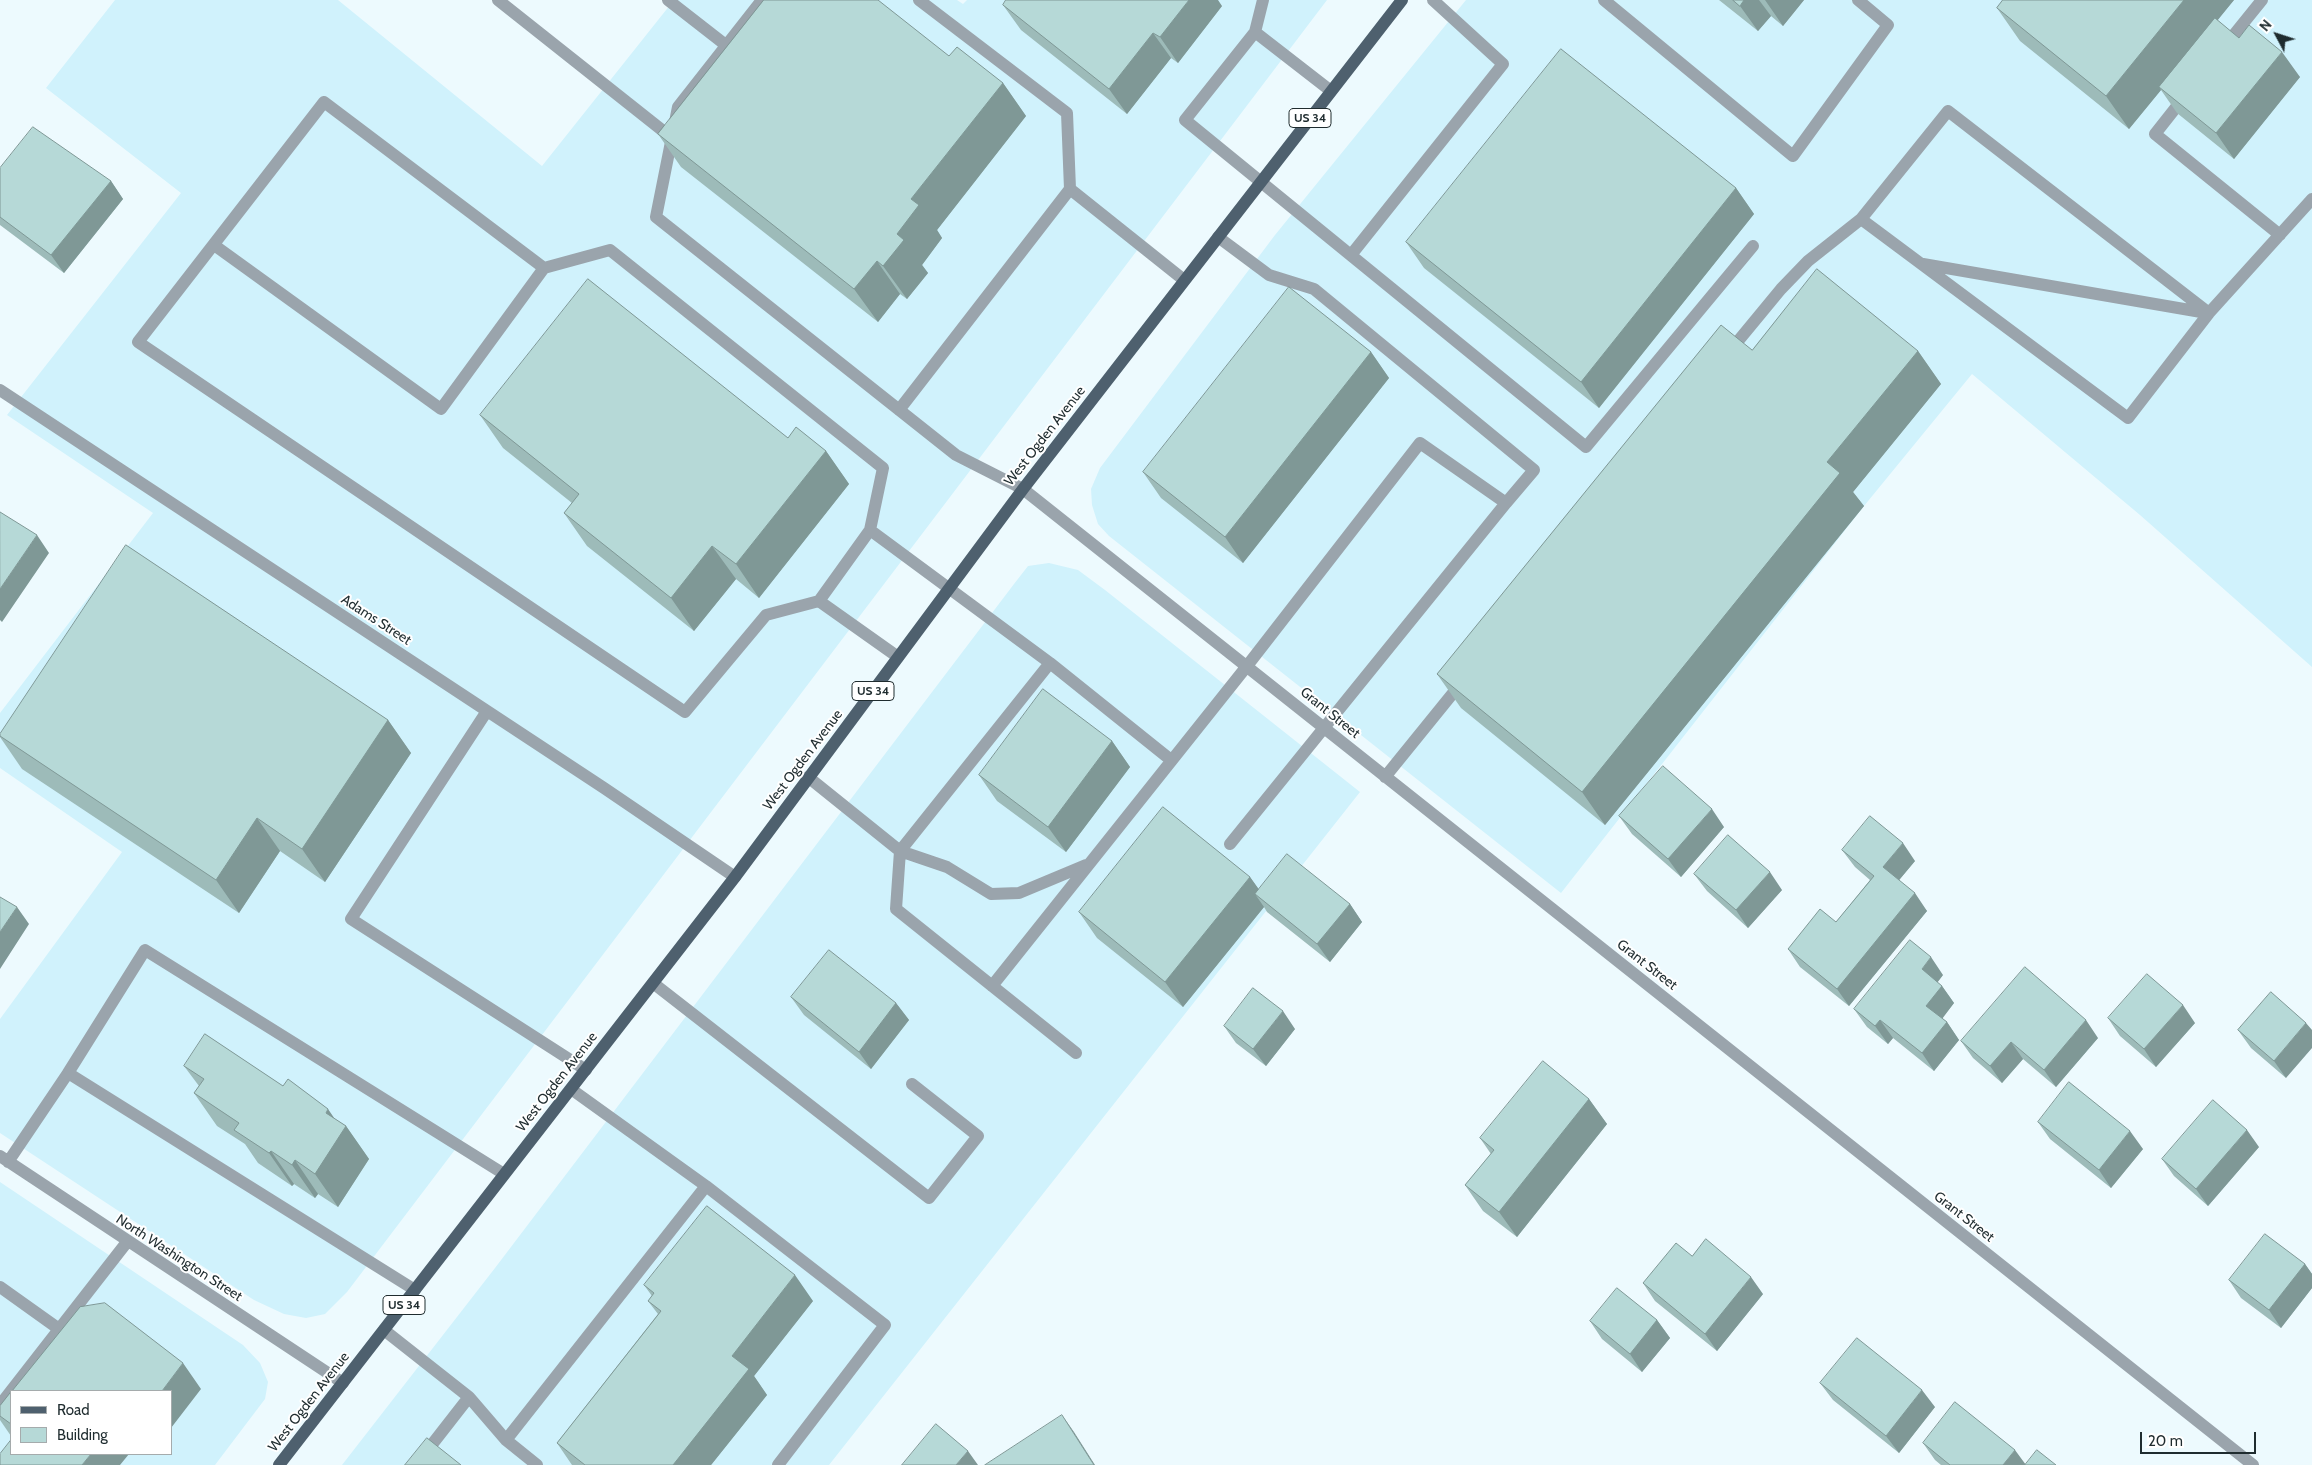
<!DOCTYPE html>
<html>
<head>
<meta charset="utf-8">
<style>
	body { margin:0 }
	#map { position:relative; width:2312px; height:1465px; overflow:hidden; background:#edfafe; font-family:Cabin,sans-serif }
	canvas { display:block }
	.legend { position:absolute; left:10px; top:1390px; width:162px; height:65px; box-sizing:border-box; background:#fff; border:1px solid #a5abac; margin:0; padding:6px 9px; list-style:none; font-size:15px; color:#1f2c2f }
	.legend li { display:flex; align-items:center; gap:10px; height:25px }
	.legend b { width:25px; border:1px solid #a5abac }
	.north { position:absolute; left:2252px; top:10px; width:50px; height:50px; -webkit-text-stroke:4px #fff; paint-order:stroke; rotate:310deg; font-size:14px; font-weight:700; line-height:20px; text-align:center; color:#1f2c2f }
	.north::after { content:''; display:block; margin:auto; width:18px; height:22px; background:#1f2c2f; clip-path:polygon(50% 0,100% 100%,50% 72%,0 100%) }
	.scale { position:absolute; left:2140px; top:1432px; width:116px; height:22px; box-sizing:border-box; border:2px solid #1f2c2f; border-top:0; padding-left:6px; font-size:15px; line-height:18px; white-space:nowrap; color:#1f2c2f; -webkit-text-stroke:4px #fff; paint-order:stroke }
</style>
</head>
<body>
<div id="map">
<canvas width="2312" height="1465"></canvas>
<ul class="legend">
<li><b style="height:6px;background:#4e606e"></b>Road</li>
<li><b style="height:14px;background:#b6d9d7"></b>Building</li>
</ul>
<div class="north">N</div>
<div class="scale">20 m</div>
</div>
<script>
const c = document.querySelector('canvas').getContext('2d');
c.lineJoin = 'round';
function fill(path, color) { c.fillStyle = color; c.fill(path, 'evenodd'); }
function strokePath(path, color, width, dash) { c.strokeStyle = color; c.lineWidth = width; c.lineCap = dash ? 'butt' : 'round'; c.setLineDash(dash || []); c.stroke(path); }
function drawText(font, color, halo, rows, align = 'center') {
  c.font = font + ' Cabin,sans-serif'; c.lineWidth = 4; c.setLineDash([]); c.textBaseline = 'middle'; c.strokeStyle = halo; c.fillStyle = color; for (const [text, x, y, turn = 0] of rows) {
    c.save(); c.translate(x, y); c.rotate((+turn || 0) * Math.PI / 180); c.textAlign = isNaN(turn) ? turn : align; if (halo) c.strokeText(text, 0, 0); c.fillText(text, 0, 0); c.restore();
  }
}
const built = new Path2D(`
	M115,0h223l204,166 132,-166h283l6,4 4,-4h360l-980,1292 -22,22 -19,4 -22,-4 -30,-14 -254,-167v-114l122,-167 -122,-84v-55l153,-200 -146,-98 174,-222 -135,-105z
	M1466,0h846v667l-172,-152 -168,-141 -108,132 -303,387 -452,-357 -11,-12 -6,-19 -1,-16 9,-21 175,-233z
	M1049,563l29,7 27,20 255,202 -531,673h-487l153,-197 519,-684 14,-18z
	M0,1182l243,163 17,18 8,19 -3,17 -50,66h-215zM11,1391h160v63h-160z`);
const minor = new Path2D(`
	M498,0l174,138
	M668,0l59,46
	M762,0l-84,107 -22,110 300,238 67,34 1230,976
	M1263,0l-8,32 76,59
	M1604,0l189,156 95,-131 -30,-25
	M1255,32l-70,88 401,327 167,-201
	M2224,47l38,-47
	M2185,96l-30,38 125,101
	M1070,189l114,91
	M1861,219l267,199 81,-105 103,-114
	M1218,237l51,38 45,14 220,181 -28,33
	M214,245l227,164 103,-141
	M1351,255l152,-191 -70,-64
	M1923,264l284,49
	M1729,352l52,-63 27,-28 53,-42 87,-108 261,202
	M0,390l604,398 131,89
	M899,410l171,-221 -3,-76 -148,-113
	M819,601l-53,14 -81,97 -547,-370 186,-240 220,166 66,-18 273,218 -13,62
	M898,657l-79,-56 51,-71 180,133 121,97
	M1050,663l-150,188 47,16 44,27 28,-1 67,-28
	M487,711l-136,208 235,151
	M808,777l92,74 -4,58 180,144
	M1385,777l77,-95
	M653,983l276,215 49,-62 -66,-52
	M992,986l255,-320 173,-223 86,60 -276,341
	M571,1089l135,97 179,139 -107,140
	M0,1156l343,227
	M8,1162l60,-89
	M0,1287l59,42
	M415,1290l-347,-217 77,-123 359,224
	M384,1330l85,67 -53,68
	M469,1397l37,43 31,25
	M0,1405l127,-163
	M506,1440l200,-254`);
const major = new Path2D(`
	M279,1465l456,-588 288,-388 379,-489`);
const wall = new Path2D(`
	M1719,0h85l-21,26 -12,-10 -13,15z
	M2003,0h231l-17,20 22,18 61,39 -66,82 -57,-46 -16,-23 -32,39 -109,-88 -23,-33z
	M1003,5l219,1 -44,57 -7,-5 -44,56 -106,-84z
	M949,56l54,27 23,33 -89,114 5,8 -20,27 6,8 -21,26 -7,-5 -22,28 -197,-155 -23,-33z
	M0,168l111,13 12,18 -59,74 -64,-48z
	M1736,188l18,26 -155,194 -175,-140 -18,-26z
	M1752,350l166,1 23,33 -88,108 11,14 -259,319 -144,-117 -24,-34z
	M1371,352l18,26 -146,185 -82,-65 -18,-26z
	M480,415l308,23 38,13 23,33 -90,114 -23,-19 -42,52 -107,-85 -23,-33 8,-10 -69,-55z
	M388,720l23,33 -86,129 -45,-31 -41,62 -217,-144 -22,-32v-3z
	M1112,741l18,26 -64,85 -69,-51 -18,-26z
	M1619,816l105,11 -43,50 -49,-43z
	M1842,850l73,11 -16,19 28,31 -78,95 -49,-39 -12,-18 48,-27 34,-42 -15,-13z
	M1694,874l88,16 -34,38 -41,-37z
	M1250,877l9,13 91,14 12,18 -32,40 -63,-50 -3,-5 -81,100 -86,-69 -18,-26z
	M1943,975l-6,7 5,4 12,17 -12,15 5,4 12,18 -25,31 -41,-33 -5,6 -21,-17 -13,-18z
	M2271,992l15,86 -35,-30 -13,-18z
	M791,997l105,6 13,17 -38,49 -67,-54z
	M2108,1018l87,5 -39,44 -36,-31z
	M1224,1026l71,3 -29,37 -30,-23z
	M2098,1038l-42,49 -33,-28 -21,24 -29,-25 -12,-17z
	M184,1066l99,20 63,40 23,33 -31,48 -20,-13 -3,4 -21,-14 -2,2 -34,-23 -13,-19 -28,-18 -23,-33 5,-7z
	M1589,1099l18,25 -90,113 -34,-26 -18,-26 26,-31 -11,-16z
	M2038,1122l105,27 -32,39 -61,-49z
	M2259,1147l-51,59 -34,-30 -12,-17z
	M2305,1264l7,10v14l-31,40 -40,-30 -12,-18z
	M1643,1283l120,11 -46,57 -62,-50z
	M644,1285l169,16 -59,75 13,19 -56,70h-139l-15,-22 101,-129 -10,-13 4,-5z
	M1657,1320l13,18 -28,34 -40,-33 -12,-18z
	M1820,1383l115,24 -36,46 -66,-53z
	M11,1392v44l-11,-16v-14z
	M1923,1443l102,22h31h-115l-6,-5z`);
const shadedWall = new Path2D(`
	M1189,0h29l4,6 -44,57 -18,-26z
	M1744,0h15l12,16 -13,15 -18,-25z
	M1765,0h39l-21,26z
	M2184,0h50l-72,89 -3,-2 2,3 -32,39 -23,-33z
	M1153,33l18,25 -44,56 -18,-25z
	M2282,52l18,25 -66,82 -18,-26z
	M1003,83l23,33 -89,114 5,8 -20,27 6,8 -21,26 -24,-33 28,-67z
	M111,181l12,18 -59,74 -13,-18z
	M1736,188l18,26 -155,194 -18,-26z
	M877,261l23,33 -22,28 -24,-33z
	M1918,351l23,33 -88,108 11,14 -259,319 -23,-33 245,-330z
	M1371,352l18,26 -146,185 -18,-26z
	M826,451l23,33 -90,114 -23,-34z
	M37,535l12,18 -47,69 -2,-2v-31z
	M712,546l24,33 -42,52 -23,-33z
	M388,720l23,33 -86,129 -23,-33z
	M1112,741l18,26 -64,85 -18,-25z
	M1712,809l12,18 -43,50 -13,-18z
	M257,818l23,33 -41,62 -23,-33z
	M1903,843l12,18 -20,24 -12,-18z
	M1770,872l12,18 -34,38 -12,-18z
	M1250,877l18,25 -13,-8 9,13 -81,100 -18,-25z
	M1915,893l12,18 -78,95 -12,-17z
	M1350,904l12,18 -32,40 -13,-18z
	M17,907l12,17 -29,45v-37z
	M1931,957l12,18 -9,12 -12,-18z
	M1942,986l12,17 -15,20 -13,-17z
	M896,1003l13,17 -38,49 -12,-17z
	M2183,1005l12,18 -39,44 -12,-18z
	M1283,1011l12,18 -29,37 -13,-17z
	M1880,1020l13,18 -5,6 -13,-18z
	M2086,1020l12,18 -42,49 -12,-17z
	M1947,1022l12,18 -25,31 -12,-18z
	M2306,1023l6,7v18l-26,30 -12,-17z
	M2011,1042l12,17 -21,24 -12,-17z
	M1589,1099l18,25 -90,113 -18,-25z
	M328,1109l15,22 3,-5 23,33 -31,48 -23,-33 11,-61z
	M2247,1130l12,17 -51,59 -12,-17z
	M2130,1131l13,18 -32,39 -12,-18z
	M271,1151l23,33 -2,2 -23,-33z
	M295,1160l23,34 -3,4 -23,-33z
	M2305,1264l7,10v14l-31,40 -12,-18z
	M795,1275l18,26 -59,75 13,19 -56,70h-38l59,-109z
	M1751,1277l12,17 -46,57 -12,-17z
	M1657,1320l13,18 -28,34 -12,-18z
	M183,1363l18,26 -30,39v-37h-9z
	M1922,1390l13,17 -36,46 -13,-17z
	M1062,1415l12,17 21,33h-1z
	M2015,1450l11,15h-23z
	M968,1451l10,14h-22z
	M91,1454h38l-9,11h-38z`);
const building = new Path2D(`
	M764,0h114l71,56 8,-9 46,36 -92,116 8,6 -22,29 7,6 -21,26 -6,-5 -23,28 -196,-155z
	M1006,0h183l-29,37 -7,-4 -44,56 -106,-84z
	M1733,0h11l-4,6z
	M2003,0h181l-78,96 -109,-88z
	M2215,18l24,20 10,-13 33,27 -66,81 -57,-46z
	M1561,49l175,139 -155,194 -175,-140z
	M33,127l78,54 -60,74 -51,-38v-49z
	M1817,269l101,82 -91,111 13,11 -258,319 -145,-118 284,-349 31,25z
	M588,279l200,159 8,-11 30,24 -90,113 -24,-18 -41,52 -107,-85 15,-19 -99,-79z
	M1289,287l82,65 -146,185 -82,-65z
	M0,512l37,23 -37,54z
	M126,545l262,175 -86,129 -45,-31 -41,62 -216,-144v-2z
	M1043,689l69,52 -64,86 -69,-52z
	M1663,766l49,43 -44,50 -49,-43z
	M1163,807l87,70 -85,105 -86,-70z
	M1870,816l33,27 -20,24 32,26 -78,96 -49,-40 32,-40 16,13 38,-46 -32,-26z
	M1728,835l42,37 -34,38 -42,-36z
	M1287,854l63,50 -33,40 -62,-50z
	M0,897l17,10 -17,25z
	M1910,940l21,17 -9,12 20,17 -16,20 21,16 -25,31 -42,-33 -5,6 -21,-17z
	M829,950l67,53 -37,49 -68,-55z
	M2025,967l61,53 -42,50 -33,-28 -21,24 -29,-25z
	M2147,974l36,31 -39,44 -36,-31z
	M1253,988l30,23 -30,38 -29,-23z
	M2271,992l35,31 -32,38 -36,-31z
	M205,1034l78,52 5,-7 40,30 -2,4 20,13 -31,48 -20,-14 -3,5 -21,-14 -2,2 -35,-23 5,-7 -45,-30 10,-14 -20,-13z
	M1543,1061l46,38 -90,113 -34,-27 29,-35 -14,-12z
	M2069,1082l61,49 -31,39 -61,-48z
	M2213,1100l34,30 -51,59 -34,-30z
	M707,1206l88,69 -63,81 17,13 -76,96h-88l-28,-22 104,-132 -13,-10 6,-8 -10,-8z
	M2265,1234l40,30 -36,46 -40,-30z
	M1706,1239l45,38 -46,57 -62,-51 33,-40 16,13z
	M1617,1288l40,32 -27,34 -40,-33z
	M105,1303l78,60 -21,28h-150l68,-84z
	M1857,1338l65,52 -36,46 -66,-53z
	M11,1392v32l-11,-8v-10z
	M1955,1402l60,48 -12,15h-53l-27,-22z
	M1062,1415l32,50h-109z
	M936,1424l32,27 -12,14h-54z
	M427,1438l34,27h-56z
	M11,1440v14h80l-9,11h-82v-11z
	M2037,1450l19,15h-31z`);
const shields = [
	[1310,118,42],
	[873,691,42],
	[404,1305,42]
];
const shieldNames = [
	["US 34",1310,118],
	["US 34",873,691],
	["US 34",404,1305]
];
const streetNames = [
	["West Ogden Avenue",1045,436,-52],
	["Adams Street",376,620,33],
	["Grant Street",1330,713,39],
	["West Ogden Avenue",803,760,-53],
	["Grant Street",1647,965,38],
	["West Ogden Avenue",557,1082,-52],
	["Grant Street",1964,1217,38],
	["North Washington Street",179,1258,33],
	["West Ogden Avenue",309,1402,-52]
];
fill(built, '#d0f2fc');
strokePath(minor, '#9aa4ac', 12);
strokePath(major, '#4e606e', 12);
fill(wall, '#9dbbb9');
fill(shadedWall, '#7f9896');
fill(building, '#b6d9d7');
strokePath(building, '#7f9896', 1);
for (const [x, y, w] of shields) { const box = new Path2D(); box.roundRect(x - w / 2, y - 9.5, w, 19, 4); c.fillStyle = '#fff'; c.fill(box); strokePath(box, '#1f2c2f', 1); }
drawText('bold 12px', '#1f2c2f', null, shieldNames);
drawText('14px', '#1f2c2f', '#fff', streetNames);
</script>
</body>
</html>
